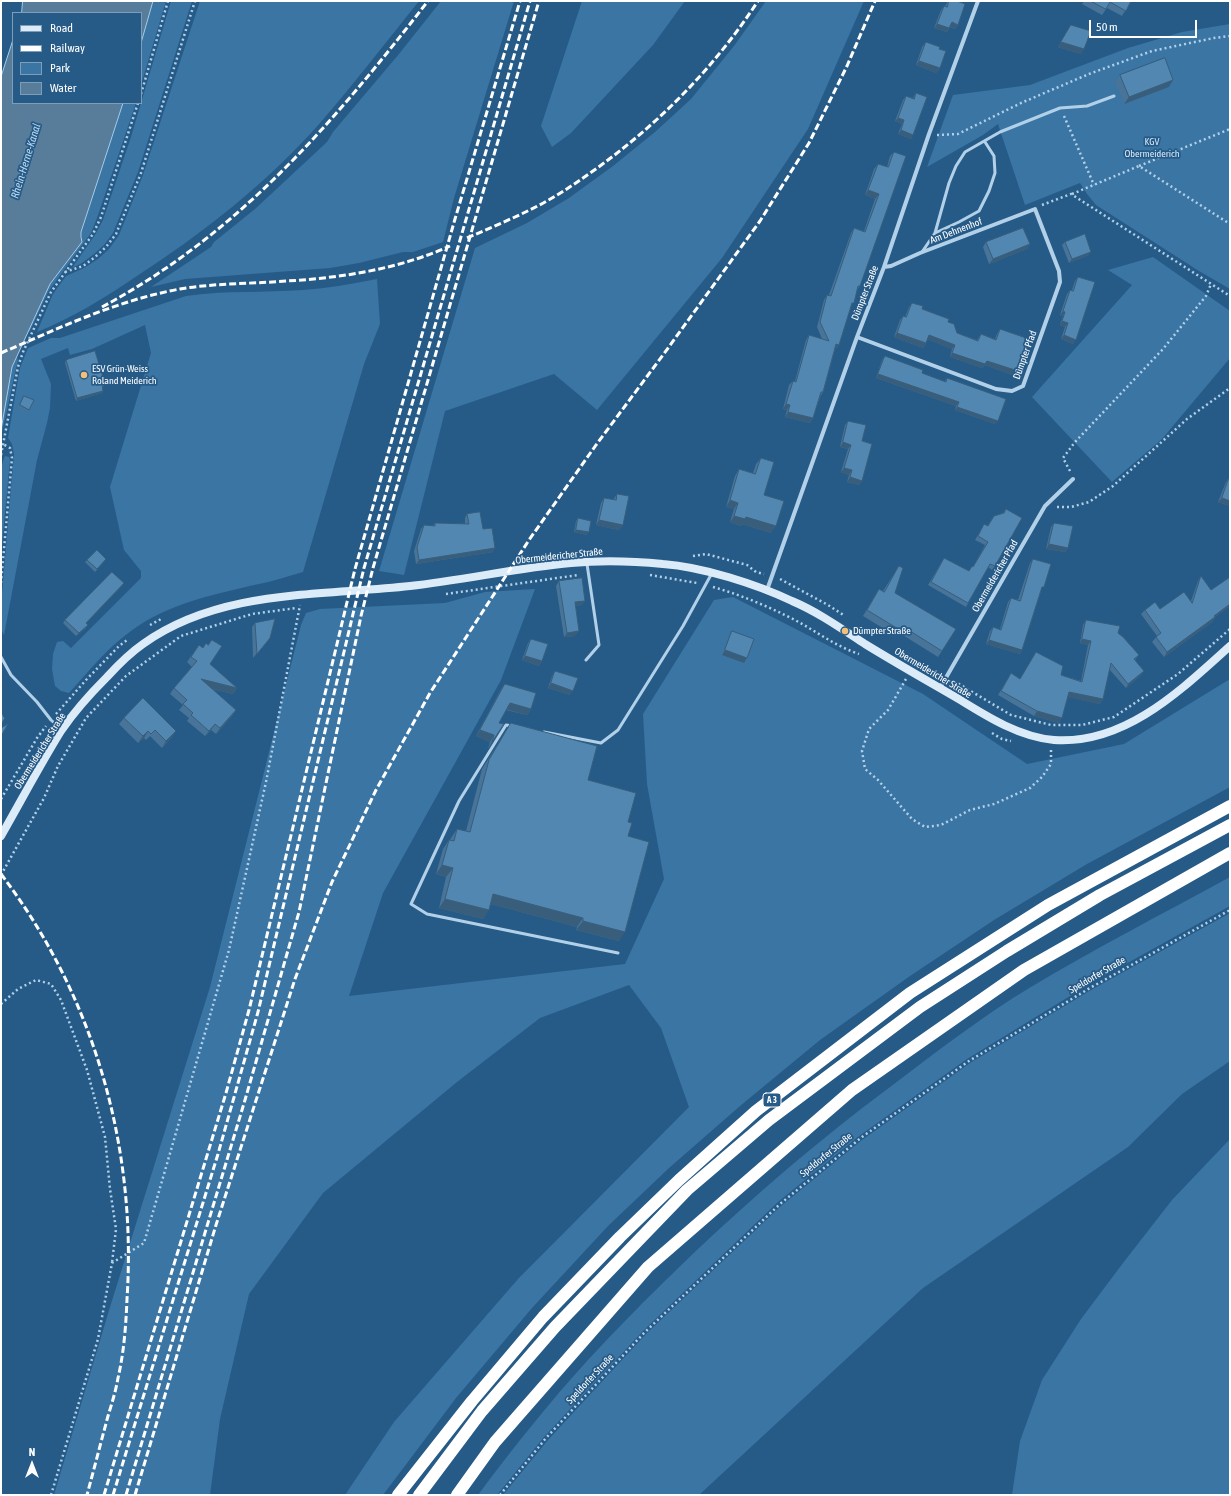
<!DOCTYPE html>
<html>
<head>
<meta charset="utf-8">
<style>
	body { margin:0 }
	#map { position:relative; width:1231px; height:1496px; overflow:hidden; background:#265b88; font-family:"Asap Condensed",sans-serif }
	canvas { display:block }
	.frame { position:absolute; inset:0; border:2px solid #fff; pointer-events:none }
	.legend { position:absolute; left:12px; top:12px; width:130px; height:92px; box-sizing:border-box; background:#265b88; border:1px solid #7d9db8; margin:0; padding:5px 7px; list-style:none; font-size:12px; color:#fff }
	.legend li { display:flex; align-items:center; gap:8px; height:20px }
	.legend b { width:20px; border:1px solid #7d9db8 }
	.north { position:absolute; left:12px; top:1444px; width:40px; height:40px; -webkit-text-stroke:3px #265b88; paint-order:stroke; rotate:0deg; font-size:11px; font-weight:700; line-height:16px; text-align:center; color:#fff }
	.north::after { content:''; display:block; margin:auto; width:14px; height:18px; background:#fff; clip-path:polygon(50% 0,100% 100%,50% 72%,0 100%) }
	.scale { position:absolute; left:1089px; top:20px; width:108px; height:18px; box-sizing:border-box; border:2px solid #fff; border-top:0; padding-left:5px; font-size:12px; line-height:14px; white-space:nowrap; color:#fff; -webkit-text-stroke:3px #265b88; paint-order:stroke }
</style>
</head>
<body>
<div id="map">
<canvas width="1231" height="1496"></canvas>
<div class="frame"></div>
<ul class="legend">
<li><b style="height:5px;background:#dcebf8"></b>Road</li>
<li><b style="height:5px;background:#fff"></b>Railway</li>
<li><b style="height:11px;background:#3a75a4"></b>Park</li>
<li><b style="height:11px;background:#587d9b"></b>Water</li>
</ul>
<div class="north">N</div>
<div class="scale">50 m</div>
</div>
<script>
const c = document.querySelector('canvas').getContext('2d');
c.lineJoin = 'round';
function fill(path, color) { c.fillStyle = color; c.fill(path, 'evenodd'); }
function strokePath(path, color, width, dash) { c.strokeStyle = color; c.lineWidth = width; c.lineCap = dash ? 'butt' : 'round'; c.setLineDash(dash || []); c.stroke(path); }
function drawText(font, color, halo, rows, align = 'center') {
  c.font = font + ' "Asap Condensed",sans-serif'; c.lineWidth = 3.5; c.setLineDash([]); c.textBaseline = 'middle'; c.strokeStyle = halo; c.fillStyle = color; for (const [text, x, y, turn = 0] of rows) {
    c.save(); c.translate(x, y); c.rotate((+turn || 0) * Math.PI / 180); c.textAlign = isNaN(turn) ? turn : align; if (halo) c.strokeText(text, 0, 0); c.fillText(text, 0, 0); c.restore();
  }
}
const green = new Path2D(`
	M153,1h13l-25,84v-42z
	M171,1h21l-54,171 -25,61 -9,12 -10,9 -12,9 -10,5 23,-33 8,-15 28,-83z
	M200,1h219c-33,41 -65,83 -99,122 -53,60 -117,110 -183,153 -31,21 -65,42 -100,56l16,-38 13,-18 18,-8 14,-9 11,-10 10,-14 24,-60z
	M441,1h73l-60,197 -11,44 -30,10h-10l-44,11 -29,5 -145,11 -34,8 60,-40 3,-5 41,-33 72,-67 6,-10 66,-78z
	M582,1h103l-32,44 -82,88 -19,14 -11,-21z
	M766,1h98l-56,128 -86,129 -125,152 -43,-36 -109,37 -41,164 -25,-4 96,-323 52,-25 42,-25 44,-32 42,-34 36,-33 43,-53z
	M1230,24v265l-31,-18 -103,-66 -9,-11 -7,-11 -55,22 -27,-81 -15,11 -56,32 26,-72 77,-10 98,-37 54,-16z
	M123,103h13l-39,115 -6,15 -43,59 -18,39 -2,1 22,-48 32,-42 -1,-10z
	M1153,257l77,54v47l-68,81 -50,43 -80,-85 100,-112 -24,-15z
	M377,279l3,45 -16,40 -61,208c-15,4 -29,9 -44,12 -44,10 -90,19 -128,47 -24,17 -42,40 -62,62l-8,-2 -6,-5 -3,-17 1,-15 4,-12 6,-1 8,7 70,-70v-7l-17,-21 -14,-63 41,-134 -6,-28 -53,24 -22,6 -2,-7 -27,11 10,25 -1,24 -3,15 -10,37 -33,175 -3,-6v-24l13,-151 -2,-10 -4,-6 12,-70 8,-20 23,-10h9l126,-42c39,-6 78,-3 117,-6 25,-2 49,-6 74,-11z
	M17,357l1,3 -17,77v-7l11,-63z
	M5,456l4,1 1,3 -9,96v-86l2,-9z
	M535,589l-34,91 -118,213 -34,103 276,-32 39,-85 -17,-95 -4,-70 71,-114 19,-3 190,97 104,70 97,-20 106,-65v108l-143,77 -93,56 -84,56 -90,64 -80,66 -71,62 -61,58 -76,82 -76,90 -73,97h-38l49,-73 124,-143 171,-172 -28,-79 -32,-43 -89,33 -83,64 -134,111 -74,101 -29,125 -10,76h-156l56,-188 100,-320 91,-362 5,-12 14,-4 125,-6 40,-11z
	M1230,877v29l-142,79 -121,74 -108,77 -81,66 -135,129 -99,106 -47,58h-19c34,-46 70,-91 109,-134 96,-103 201,-199 315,-283 42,-32 84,-64 129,-91 65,-39 133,-74 199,-110z
	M1230,913v148l-48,33 -54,53 -205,141 -224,207h-196l45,-55 98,-106 135,-128 81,-66 108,-77 121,-73z
	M1230,1139v356h-218l8,-54 22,-61 39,-61 42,-56 49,-63z`);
const water = new Path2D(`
	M23,1h130l-12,42v-30h-119z
	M13,40v63h110l-42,129v5l1,5 -32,42 -38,83 -11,63v-353z`);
const path = new Path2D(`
	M141,94l27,-93
	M1064,116l30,69
	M937,135l21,-1 63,-31 68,-29 63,-23 62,-13 16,-2
	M1139,166l91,-37
	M1072,194l67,-28 91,58
	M1042,205l29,-11 159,102
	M65,272l18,-6 12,-9 11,-10 10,-13 25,-61 54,-172
	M1,455l17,-88 5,-15 28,-60 42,-58 8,-17 37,-114
	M1070,471l-7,-13 12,-16 88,-93 43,-53 5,-12
	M1057,507h14l18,-5 24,-16 74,-67 43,-31
	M693,556l13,-2 41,11 9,7 8,2
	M650,575l47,8
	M780,579l48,26 17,11
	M1,583l11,-125 -2,-10 -7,-4
	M713,587c28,8 54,19 80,32 23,12 42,27 66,35
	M446,594l132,-19
	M150,625l13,-7
	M906,679l-18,31 -19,19 -7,22 3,18 13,11 34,39 13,8 16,-2 29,-15 24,-6 36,-16 12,-11 9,-13v-14
	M954,681l57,34 40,10h31l32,-8 64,-43 52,-45
	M56,714l30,-34 33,-34 8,-6
	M992,733l10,6 9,2
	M1,799l36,-61 9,-12
	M1,875l43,-77 14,-32 28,-48 40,-42 55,-40 71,-22 44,-6
	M1,1004l17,-15 18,-9 15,4 10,16 26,70 18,67 5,52 6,40 -4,34
	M51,1495l47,-156 14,-76 32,-20 85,-293 37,-168 34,-177
	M500,1495l46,-57 98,-105 136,-129 82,-67 107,-76 121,-73 140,-78`);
const service = new Path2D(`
	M935,233l14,-50 7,-17 9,-14 35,-20 60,-24 27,-2 27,-10
	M922,252l13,-19 24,-11 20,-11 10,-20 6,-18 -1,-17 -9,-14
	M1,657l10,18 26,27 14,18 10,9
	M586,660l13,-15 -12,-81
	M513,726l-7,-1 -47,76 -48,103 16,10 191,39
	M544,732l57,11 17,-13 65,-104 29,-53`);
const minor = new Path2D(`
	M857,337l139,52 16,2 11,-5 37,-104 -1,-11 -24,-62 -115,44 -29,13 -7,1
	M767,590l90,-253 27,-70 45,-133 49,-133
	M940,688l105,-182 28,-27`);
const secondary = new Path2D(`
	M1,836c20,-35 39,-71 60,-105 13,-19 29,-37 46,-54 11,-12 23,-24 36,-33 77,-55 177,-48 267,-58 54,-6 107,-18 161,-23 31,-3 62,-2 92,1 40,3 93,20 129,37 26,11 50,28 73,43 31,19 61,36 92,54 29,18 62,39 97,42 71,5 127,-50 176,-94`);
const motorway = new Path2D(`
	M398,1495l74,-94 71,-84 77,-80 59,-57 77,-69 154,-118 138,-88 182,-99
	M419,1495l63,-84 73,-84 132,-137 82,-70 151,-113 87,-56 93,-56 130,-70
	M457,1495l38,-53 153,-175 204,-177 172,-120 206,-117`);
const rail = new Path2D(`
	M467,238c32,-14 65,-27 95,-46 78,-50 145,-113 196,-191
	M102,307c138,-74 232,-185 326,-306
	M1,353c58,-25 117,-53 179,-64 35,-6 70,-5 106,-8 55,-3 113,-12 164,-35
	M1,874c93,122 136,273 126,425 -1,26 -3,53 -9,79 -2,12 -6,25 -10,38 -7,26 -14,53 -21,79
	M104,1495l122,-402 23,-83 106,-441 100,-350 65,-218
	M113,1495l105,-341 40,-142 106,-444 166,-567
	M126,1495l119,-395 54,-188 62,-296 12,-48 166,-567
	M135,1495l81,-270 79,-246 37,-97 44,-92 54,-97 99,-153 67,-95 67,-90 97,-134 49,-78 38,-77 28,-65`);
const wall = new Path2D(`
	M948,1h1l9,24 -3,4 -5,-2 -3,5 -13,-4 7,-18 3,-4h1z
	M1084,1h47l-9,15 -15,-8 -5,7 -20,-11z
	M1071,25l10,29 -23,-7z
	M926,42l13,7 1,19 -4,5 -20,-8 6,-18z
	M1120,75l49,12 -45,17 -9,-22z
	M916,93l-3,42 -2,4 -13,-5 4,-10 -7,-3 8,-21 3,-4 7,2z
	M894,152l-34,134 -3,4 -7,18 -11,37 -3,4h-1l-12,43 -3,5 -7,21 -3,5 -25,-6 2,-7 -4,-1 6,-24 4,-4h2l11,-41 3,-5 13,4 -5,-12 7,-27 3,-5h2l22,-62 3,-5 10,3 11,-32 -10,-4 9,-26 4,-5 9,3 3,-11z
	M986,242l44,2 -3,5 -38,15 -6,-17z
	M1065,242l24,13 -20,8 -7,-18z
	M1078,277l-5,67 -12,-5 4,-12 -5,-2 3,-9 -3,-1 7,-21 3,-4h2l3,-9z
	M912,303l10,6 26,13 9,11 20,7 4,-6 14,5 2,-5 3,-5 18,42 -3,5 -30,-11 -3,3 -32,-11 2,-8 -25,-10 -1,4 -3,5 -29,-11 6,-17 3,-4 2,1 4,-10z
	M885,356l37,17 22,9 3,-4 48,46 -40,-14 1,-4 -80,-28 6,-18z
	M66,360l39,24 -2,3h-1l1,4 -1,2 -26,8 -11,-38z
	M24,396l5,14 -1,2 -10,-4z
	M848,421l14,20v40l-3,4 -12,-3 2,-7 -8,-3 7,-23 -8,-2 5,-22z
	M761,458l3,37 7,38 -29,-9 -1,2 -11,-4 4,-13 -8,-2 9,-31 4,-7 14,4 3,-9z
	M1229,478l1,28 -12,-4 8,-20z
	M617,494l6,31 -4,5 -23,-5 5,-22 3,-5 9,2z
	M1006,509l-11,57 -3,4 -4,-3 -22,40 -38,-22 16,-27 25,13 4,-4 12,-22 -10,-5 7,-12 2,-4 3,2 7,-10 9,-3z
	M467,514l16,15 10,23 -77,12 -2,-13 7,-22 3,-4 9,1 2,-3 30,1v-6z
	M578,518l9,17 -13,-3 2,-11z
	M1054,523l14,25 -3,4 -19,-3 5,-22z
	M106,559l-11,13 -10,-10 2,-2z
	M1033,559l8,32 -19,59 -2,4 -34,-10 4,-13 3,-4 7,2 8,-27 3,-4 7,2 12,-37z
	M899,566l-4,27 47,58 -4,6 -40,-25 -2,4 -33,-20 16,-27 4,2z
	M1201,576l10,14 19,16 -15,11 -3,5 -48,35 -12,-15 5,-6 -16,-22 4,-4 15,-1 31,-8 7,-20z
	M559,581l23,24 -7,1v30l-11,1 -8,-51z
	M124,583l-2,3 -36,37v5l-10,8 -13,-13 2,-3z
	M1086,620l32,13 21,22 -4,5 9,11 -3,4 -15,13 -17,-19 -6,30 -3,5 -32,-7 -9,26 -25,-7 -36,-21 13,-22 9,6 16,-27 25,23 20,6 7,-36 -8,-2 3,-18z
	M255,623l15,15 -17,20 -1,-31z
	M732,631l15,27 -3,5 -22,-8 7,-19z
	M531,639l11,22 -3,5 -17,-6 6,-17z
	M199,645l11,19 27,24 -4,6 -21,-5 24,21 -4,6 -16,18 -5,-4 -6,6 -18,-15 2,-3 -10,-8 4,-5 -13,-11 4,-6 18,-21 -5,-5z
	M555,671l15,24 -22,-7 4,-12z
	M505,684l26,25 -4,6 -21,-5 -7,13 -7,19 -4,7 2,-7 -14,-6 24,-45z
	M124,718l52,13 -5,7 -9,10 -12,-12 -4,4 -2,-2 -6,5 -19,-19z
	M511,723l77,57 40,42v14l-9,105 -43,-11 1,-3 -86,-23 -8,15 -44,-11 7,-31 -10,-3 7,-25 6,-9h1l1,-2 6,-9 9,2 16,-62z`);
const shadedWall = new Path2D(`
	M952,22l6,3 -3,4 -6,-3z
	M937,24l12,4 -2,4 -13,-4z
	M1061,42l23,7 -3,5 -23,-7z
	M919,61l21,7 -4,5 -20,-8z
	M1173,80l-4,7 -45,17 5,-7z
	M898,118l6,2 -2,4 -7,-3z
	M901,130l12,5 -2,4 -13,-5z
	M868,190l11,4 -4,5 -10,-4z
	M1030,244l-3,5 -38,15 4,-5z
	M1091,252l-2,3 -20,8 3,-4z
	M1063,311l2,1 -2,4 -3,-1z
	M1062,321l6,2 -3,4 -5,-2z
	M897,333l29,10 -3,5 -29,-11z
	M929,335l26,10 -3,4 -26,-10z
	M1064,335l12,5 -3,4 -12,-5z
	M836,344l3,1 -3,4h-3z
	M952,353l35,8 31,10 -3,5 -30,-11 -3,3 -32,-11z
	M878,374l81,28 -3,4 -80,-28z
	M103,391l-1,2 -26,8 1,-3z
	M786,404l4,1 -3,5 -4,-1z
	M957,407l41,14 -3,3 -40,-14z
	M788,412l25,6 -3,5 -25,-6z
	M843,442l8,3 -3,4 -8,-2z
	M844,468l8,2 -3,5 -8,-3z
	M850,477l12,4 -3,4 -12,-3z
	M1222,498l8,3v5l-12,-4z
	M730,500l8,3 -4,6 -8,-2z
	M734,516l12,1 30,9 -5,7 -29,-9 -1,2 -11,-4z
	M599,520l24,5 -4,5 -23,-5z
	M576,530l13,2 -2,3 -13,-3z
	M1049,544l19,4 -3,4 -19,-3z
	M495,548l-2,4 -77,12 3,-4z
	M124,583l-2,3 -38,40 2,-3z
	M585,601l-3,4 -11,2 4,-5z
	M1230,604v2l-19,14 3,-4z
	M1215,617l-3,5 -48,35 3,-5z
	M88,625l-2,3 -10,8 3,-3z
	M579,631l-4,5 -11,1 3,-4z
	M270,638l-3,5 -14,15 4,-4z
	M1082,639l9,2 -3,4 -8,-2z
	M989,640l33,10 -2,4 -34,-10z
	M725,650l22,8 -3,5 -22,-8z
	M525,656l17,5 -3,5 -17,-6z
	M1144,671l-3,4 -15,13 2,-4z
	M201,679l36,9 -4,6 -36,-9z
	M551,683l22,8 -3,4 -22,-7z
	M1069,692l34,7 -3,5 -34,-7z
	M510,703l21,6 -4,6 -22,-6z
	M236,710l-4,6 -16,18 4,-6z
	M1037,711l25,7 -3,5 -25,-7z
	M215,724l-4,6 -6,6 4,-5z
	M480,730l14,5 -4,7 -14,-6z
	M148,731l-4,7 -6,5 5,-7z
	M176,731l-5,7 -9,10 4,-7z
	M442,865l11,3 -7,9 -10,-3z
	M493,894l90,24 -6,9 -90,-24z
	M445,899l44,11 -6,9 -44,-11z
	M583,921l42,11 -6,9 -43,-11z`);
const building = new Path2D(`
	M949,1h8l8,3 -7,21 -6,-3 -3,6 -12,-4 7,-18 3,1z
	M1091,1h40l-5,10 -16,-9 -4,7z
	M1071,25l20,6 -7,18 -23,-7z
	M926,42l14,5 -1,2 7,2 -6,17 -21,-7z
	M1165,58l8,22 -44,17 -9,-22z
	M916,93l11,4 -14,38 -12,-5 3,-10 -6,-2 8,-22 8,3z
	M894,152l12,4 -46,130h-2l-4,17h-2l-13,42 -3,-1 -13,48h-2l-8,26 -25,-6 2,-7 -4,-1 7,-23 3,1 13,-47 20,6 -9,-19 7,-27 4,1 23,-68 11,4 14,-38 -11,-4 10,-26 10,3z
	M1023,228l7,16 -37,15 -7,-17z
	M1085,234l6,18 -19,7 -7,-17z
	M1078,277l17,5 -19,58 -12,-5 4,-12 -6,-2 3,-9 -2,-1 7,-21 3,1z
	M912,303l11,3 -1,3 27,10 -1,3 6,2 3,9 21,8 3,-7 15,6 4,-11 29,10 -11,32 -31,-10 -2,3 -33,-11 3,-8 -26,-10 -3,8 -29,-10 6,-17 3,1z
	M95,351l10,33 -3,1 1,6 -26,7 -11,-38z
	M885,356l38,14 -1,3 24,9 1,-4 59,21 -8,22 -41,-14 2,-5 -81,-28z
	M24,396l10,4 -5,10 -9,-5z
	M848,421l18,4 -4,16 10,3 -10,37 -12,-4 2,-7 -8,-2 7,-23 -8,-3z
	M761,458l13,4 -10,33 20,6 -8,25 -30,-9 -1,2 -11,-3 4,-13 -8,-3 9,-31 16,5z
	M1229,478h1v23l-8,-3z
	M617,494l12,2 -6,29 -24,-5 5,-22 12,2z
	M1006,509l16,9 -27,48 -5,-2 -22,39 -37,-21 13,-24 25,13 3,-5 1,1 15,-25 -10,-6 6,-12 4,2 6,-10 10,-3z
	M480,512l3,17 9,-1 3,20 -76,12 -2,-13 7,-22 11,1v-3l34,1 -2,-10z
	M578,518l13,3 -2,11 -13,-2z
	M1054,523l19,3 -5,22 -19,-4z
	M97,550l9,9 -9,10 -10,-9z
	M1033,559l18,5 -7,23h-2l-20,63 -33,-10 4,-13 8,3 10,-32 9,3z
	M899,566l4,2 -8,25 61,36 -14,22 -40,-25 -2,4 -33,-20 12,-21 5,3z
	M112,572l12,11 -38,40 2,2 -9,8 -14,-13z
	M1201,576l10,14 19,-13v27l-16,12 1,1 -48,35 -11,-15 5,-4 -16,-23 10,-8 5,7 24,-17 8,11z
	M582,578l3,23 -10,1 4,29 -12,2 -8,-52z
	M275,619l-5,19 -13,16 -2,-31z
	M1086,620l34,6 -2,7 5,4 16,18 -5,4 10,12 -16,13 -17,-21 -8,36 -34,-7 -7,26 -25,-7 -36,-20 10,-18 9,6 16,-27 27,14 -2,9 21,7 9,-41 -9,-2z
	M732,631l22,8 -7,19 -22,-8z
	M531,639l17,5 -6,17 -17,-5z
	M212,640l10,6 -12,18 27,24 -36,-9 35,31 -16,18 -5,-4 -6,7 -18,-16 2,-2 -10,-9 4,-4 -13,-12 23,-27 -6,-4 8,-12 4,3 3,-5 2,2z
	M555,671l23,7 -5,13 -22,-8z
	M505,684l31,9 -5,16 -21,-6 -11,20 5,1 -12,18 2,-7 -14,-5z
	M143,698l33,33 -10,10 -11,-11 -4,4 -3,-3 -5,5 -19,-18z
	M1,713l2,2v1l2,2 -4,6z
	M511,723l86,23 -9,34 48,13 -8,29 4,1 -4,13 21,6 -24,90 -42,-11v-3l-90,-24 -4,16 -44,-11 8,-31 -11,-3 7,-25 5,1 3,-12 13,3 19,-72z
	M8,724l-7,12v-10l1,1 -1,1z`);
const markers = [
	[84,375,4,"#f2c177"],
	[845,631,4,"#f2c177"]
];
const shields = [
	[772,1100,18]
];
const shieldNames = [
	["A 3",772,1100]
];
const parkNames = [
	["KGV",1152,142],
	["Obermeiderich",1152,154]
];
const streetNames = [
	["Am Dehnenhof",956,231,-21],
	["Dümpter Straße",865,293,-69],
	["Dümpter Pfad",1025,355,-70],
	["Obermeidericher Straße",559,556,-6],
	["Obermeidericher Pfad",995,576,-60],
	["Obermeidericher Straße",933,673,31],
	["Obermeidericher Straße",40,751,-58],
	["Speldorfer Straße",1097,975,-30],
	["Speldorfer Straße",826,1155,-39],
	["Speldorfer Straße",590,1379,-47]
];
const poiNames = [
	["ESV Grün-Weiss",92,369],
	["Roland Meiderich",92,381],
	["Dümpter Straße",853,631]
];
const waterNames = [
	["Rhein-Herne-Kanal",26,161,-73]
];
fill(green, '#3a75a4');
fill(water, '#587d9b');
strokePath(water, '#a6cde9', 1);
strokePath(path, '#b2d1e9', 2.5, [2, 3]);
strokePath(service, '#b2d1e9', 3);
strokePath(minor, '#b2d1e9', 4);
strokePath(secondary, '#dcebf8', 8);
strokePath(motorway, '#fff', 12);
strokePath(rail, '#fff', 3, [7, 3]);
fill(wall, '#477498');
fill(shadedWall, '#395e7c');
fill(building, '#5287b1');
strokePath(building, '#395e7c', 1);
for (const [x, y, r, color] of markers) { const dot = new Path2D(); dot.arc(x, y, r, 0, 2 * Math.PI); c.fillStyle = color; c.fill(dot); strokePath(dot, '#265b88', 1.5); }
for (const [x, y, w] of shields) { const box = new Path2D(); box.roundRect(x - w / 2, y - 7, w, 14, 3); c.fillStyle = '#265b88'; c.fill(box); strokePath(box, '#fff', 1); }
drawText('bold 9px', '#fff', null, shieldNames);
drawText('10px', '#d6e8f7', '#265b88', parkNames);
drawText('10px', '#fff', '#265b88', streetNames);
drawText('10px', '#fff', '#265b88', poiNames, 'left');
drawText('italic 11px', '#bedaf0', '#265b88', waterNames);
</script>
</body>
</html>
